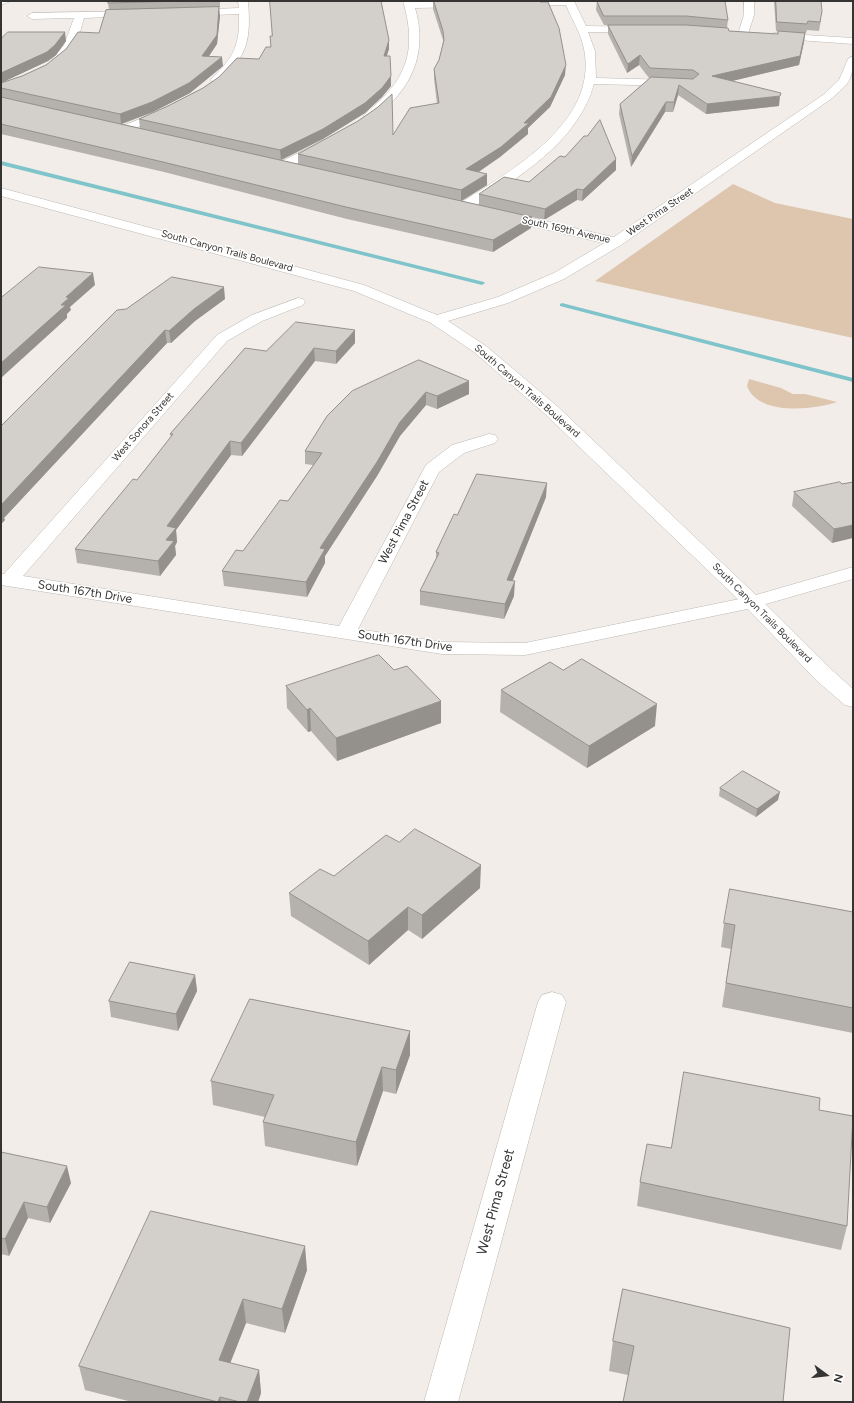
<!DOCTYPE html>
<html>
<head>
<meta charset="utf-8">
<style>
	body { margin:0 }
	#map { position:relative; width:854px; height:1403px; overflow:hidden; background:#f2ede9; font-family:Figtree,sans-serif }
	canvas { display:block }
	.frame { position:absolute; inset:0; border:2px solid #363432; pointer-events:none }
	.north { position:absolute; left:806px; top:1355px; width:40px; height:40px; -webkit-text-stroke:3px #fff; paint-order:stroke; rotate:105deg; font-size:11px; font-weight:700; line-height:16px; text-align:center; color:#363432 }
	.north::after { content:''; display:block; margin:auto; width:14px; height:18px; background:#363432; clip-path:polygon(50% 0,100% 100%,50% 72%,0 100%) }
</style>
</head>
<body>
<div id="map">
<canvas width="854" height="1403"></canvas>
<div class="frame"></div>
<div class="north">N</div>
</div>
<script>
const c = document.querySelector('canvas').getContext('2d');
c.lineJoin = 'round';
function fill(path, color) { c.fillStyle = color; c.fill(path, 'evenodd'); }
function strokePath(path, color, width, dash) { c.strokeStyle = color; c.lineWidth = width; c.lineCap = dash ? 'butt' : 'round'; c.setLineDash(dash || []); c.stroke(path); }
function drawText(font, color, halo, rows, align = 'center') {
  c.font = font + ' Figtree,sans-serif'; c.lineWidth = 3; c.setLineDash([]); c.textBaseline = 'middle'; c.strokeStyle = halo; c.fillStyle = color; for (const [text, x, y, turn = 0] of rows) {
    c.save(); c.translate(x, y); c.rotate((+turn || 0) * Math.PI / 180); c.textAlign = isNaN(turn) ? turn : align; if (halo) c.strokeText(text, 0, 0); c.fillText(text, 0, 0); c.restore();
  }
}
const green = new Path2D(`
	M733,184l42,19 78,16v119l-258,-57z
	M749,379l32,9 12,6h12l32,8c-23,8 -79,14 -90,-16z`);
const stream = new Path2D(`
	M1,161l483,121 1,1 -3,2 -481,-120z
	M562,303l291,75v4l-293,-76v-2z`);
const service = new Path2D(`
	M1,1h10l-10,4z`);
const minor = new Path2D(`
	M238,1h10c3,38 0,54 -28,81h-8l-1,-2 1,-2c22,-21 28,-33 27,-64l-50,2 -5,-3 5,-3 50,-2z
	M403,1h61l5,3 -5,3 -49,1c12,39 0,76 -32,102 -6,5 -10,10 -18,8l-2,-2 2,-2c41,-33 53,-62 38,-113z
	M515,1h59l12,25 56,1 1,2 -5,3h-50l7,19 1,27 78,2 5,3 -5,3 -80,-2c-17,60 -76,93 -125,126h-10l-2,-3 2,-3c51,-33 140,-81 125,-155 -3,-16 -12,-29 -18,-44l-48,1 -3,-1z
	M744,1h10v14l-6,19 -5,3 -5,-3 6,-19z
	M135,11l3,1 2,2 -2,2 -54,2c-4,14 -10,41 -27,45l-5,-3 12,-15 10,-27 -42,1 -5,-3 5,-3z
	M774,33l79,5v6l-83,-6 -1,-2z
	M167,108l6,3 -2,2 -43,18 -4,2 -6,-4 2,-2z
	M325,140l6,4 -2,3 -41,21h-8l-2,-3 2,-3z
	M502,211l119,28 2,3 -2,3 -5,1 -119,-28 -2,-3 2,-3z
	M298,298l5,1 2,3 -2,3 -41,16 -35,20 -204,235 316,50 87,-161 26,-20 37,-11 6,1 3,4 -3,4 -31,10 -25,19 -81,157 84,13 83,1 224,-46 104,-30v12l-101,29 -227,47 -83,-1 -441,-69v-12l3,1 213,-239 35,-20z
	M552,992l10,3 4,7 -108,400h-34l114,-400 4,-7z`);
const tertiary = new Path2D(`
	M853,56c0,25 -4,27 -22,43l-210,146 -57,34 -56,24 -60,18 38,25 71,60 202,192 74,73 20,18v18l-8,-2 -28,-24 -72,-75 -200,-192 -71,-62 -43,-29 -77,-32 -353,-95v-8l363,97 73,30 61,-18 56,-24 57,-34 212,-144 16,-15 9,-21z`);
const wall = new Path2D(`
	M109,1h111v6l-38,1 38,8 -3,28 -8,12 14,10 -33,27 -37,19 -31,12 18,4 -1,-9 29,-13 91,-47 12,-12 118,-7v9l-3,7 5,30 -9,11 -17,16 -42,26 -42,21 17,4v-10l95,-19 44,-31 -3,-25v-10l5,-9 4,-18v-2l-10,-31v-8h107l25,74 -15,32 -22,21v6l-28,23 -21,15 8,13 -25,16 17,4v-11l50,-12 36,-25 51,2v11l-34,31 -5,-1 -33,20 -12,-3 -1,11 -38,24 -146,-33 -183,-47 -163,-38v-95l65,2 -10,14 -8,6 -47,22 21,-7 24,-11 53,-32 10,-23 -1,-7z
	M597,1l131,19 -1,8 2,3 48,3 1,-3h-2l-2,-30h47v19l-2,11 -12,-1 -1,3h-1l-1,9 -5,23 -67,16 47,25 -73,8 -28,-19 -5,17h-8l-34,55 -12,-53 1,-10 30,-26h-1l-10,-13 -12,8 -19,-39v-9h-4l-8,-15z
	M225,299l-30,22 -24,22h-4l-163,175 1,2 -4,4v-98l125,-117z
	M355,343l-19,21 -21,-3 -73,95 -11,-1 -55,75 1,12 -2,4 1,9 -16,21 -83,-13 -2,-14 62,-69 34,-43 -1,-3 96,-83z
	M419,360l50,34 -32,15 -11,-4 -26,31 -23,40 -52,80v7l-18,34 -83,-11 -2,-15 21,-20 45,-50 25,-36 -8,-1v-13z
	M853,482l-21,61 -40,-37 2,-14z
	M546,497l-34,84 2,15 -10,23 -84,-14v-14l16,-32v-7l21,-37z
	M394,670l47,53 -104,38 -26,-30 -3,1 -21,-24 -1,-22z
	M501,690l154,36 -68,42 -87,-56z
	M720,788l58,12 -22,17 -37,-21z
	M334,876l146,12 -58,51 -14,-9 -39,35 -78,-49 -2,-23z
	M853,912v121l-131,-26 9,-58 -10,-2 3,-24z
	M195,975l2,16 -19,40 -67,-14 -2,-16z
	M410,1031v24l-14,39 -13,-3 -26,75 -92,-20 -2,-24 2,-5 -52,-12 -2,-24z
	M671,1148l176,78 -6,24 -204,-44 3,-24z
	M1,1152l70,31 -21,40 -22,-5 -19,38 -8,-2z
	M307,1270l-22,63 -39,-10 -16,40 29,7 2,23 -3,9h-126l-47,-12 -6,-24z
	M623,1289l160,113 -155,-27 -19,-4 4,-30z`);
const shadedWall = new Path2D(`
	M219,7l1,9 -3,28 -14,21 -1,-9z
	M65,32l1,9 -10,14 -8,6 -47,22v-10z
	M805,33l-1,9 -5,23 -88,21 1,-10z
	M389,40v9l-5,16v-9z
	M640,55l-1,10 -12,8 1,-9z
	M222,57l1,9 -33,27 -37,19 -32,12 -1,-10z
	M566,65l-1,10 -15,32 -22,21v6l-28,23 -34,23v-11z
	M391,76v10l-9,11 -17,16 -42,26 -42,21 -1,-10z
	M679,85l-1,10 -5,17 1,-10z
	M780,96l-1,10 -73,8 1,-10z
	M666,102l-1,10 -34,55 1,-11z
	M616,159v11l-34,31 1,-11z
	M487,174v11l-26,16v-11z
	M577,189v11l-33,20 1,-11z
	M532,217l-1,11 -38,24v-12z
	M93,273l2,12 -25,22 1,3 -4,4v4l-66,60v-15l60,-58 5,-8z
	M224,287l1,12 -30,22 -24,22 -2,-12 25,-22z
	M165,330l2,13 -163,175 1,2 -4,4v-19z
	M355,330v13l-19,21v-13z
	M314,348l1,13 -73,95 -1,-13z
	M469,381v13l-32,15v-13z
	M426,392v13l-26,31 -23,40 -52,80v7l-18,34 -1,-15 14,-34 80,-126z
	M230,441l1,14 -55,75 1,12 -2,4 1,9 -16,21 -2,-15 8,-21 1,-14z
	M547,483l-1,14 -39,98v-15z
	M853,525v13l-21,5 2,-14z
	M515,581l-1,15 -10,23 1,-15z
	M441,701v22l-104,38 -1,-23z
	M657,704l-2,22 -68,42 2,-22z
	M310,708l1,23 -3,1 -1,-22z
	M780,792l-2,8 -22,17 1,-8z
	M481,865l-1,23 -58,51v-24z
	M408,907v23l-39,35 -1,-24z
	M195,975l2,16 -19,40 -2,-17z
	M410,1031v24l-14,39v-24z
	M382,1067l1,24 -26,75 -1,-24z
	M67,1166l4,17 -21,40 -3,-16z
	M24,1202l4,16 -19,38 -4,-17z
	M305,1246l2,24 -22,63 -3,-24z
	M243,1299l3,24 -24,61 -3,-24z
	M259,1370l2,23 -3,9h-11z
	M220,1397l1,5h-3z`);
const building = new Path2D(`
	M109,1h75l-76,2z
	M270,1h111l8,39 -5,16h6l1,20 -9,12 -17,15 -42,26 -43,21 -141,-31 29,-13 35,-18 16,-11 18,-19 22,1 7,-12h5l-1,-11h2z
	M434,1h106v1h8l11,26 7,37 -15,32 -27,26h5l-28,24 -35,22 21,5 -26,16 -163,-36 60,-33 20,-14 14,-13 1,41 17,-27 29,-5 -5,-34 5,-9 5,-20 -1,-9z
	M597,1h128l3,19 -42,-4h-82z
	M776,1h45l1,10 -2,11 -12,-1 -1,3 -30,-2z
	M219,7l-2,28 -15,21 20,1 -33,26 -37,19 -32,12 -119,-26v-5l21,-7 24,-11 20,-16 12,-17 21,1 7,-23z
	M608,25h78l42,3 1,3 49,3v-3l27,2 -5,23 -88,20 69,17 -1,3 -73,8 -28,-19 -5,17h-8l-34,54 -12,-52 31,-27 42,2 6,-5 -6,-4 -43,-2 -10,-13 -12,9z
	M8,32h57l-10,13 -8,7 -46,21v-34z
	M1,97l531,120 -39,23 -147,-33 -183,-45 -162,-38z
	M600,120l16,39 -33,31 -6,-1 -32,20 -66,-15 25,-17 25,5 31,-26 5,1 19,-21h3z
	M39,267l54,6 -27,24 3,1 -8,7h5l-65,58v-65z
	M172,277l52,10 -30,22 -25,22 -4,-1 -164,175v-79l116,-116 9,-1z
	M296,322l59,8 -19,21 -22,-3 -73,95 -11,-2 -63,85 9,2 -10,12 8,1 -16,20 -83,-12 58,-70 4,1 36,-46h-3l75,-86 21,3z
	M419,360l50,21 -32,15 -11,-4 -26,30 -23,40 -57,86 5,1 -19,33 -84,-11 14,-21 7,1 37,-51 8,1 34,-48 -17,-2 22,-35 25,-25z
	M477,474l70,9 -40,97 8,1 -10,23 -85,-13 19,-38 -3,-1 18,-38 3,1z
	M840,482l2,2 11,-2v43l-19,4 -40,-37z
	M379,655l15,15 13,-4 34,35 -105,37 -26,-30 -3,2 -21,-24z
	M582,659l75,45 -68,42 -88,-56 49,-28 13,8z
	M743,771l37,21 -23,17 -37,-21z
	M415,829l66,36 -59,50 -14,-8 -40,34 -79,-48 31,-24 14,7 52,-41 13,7z
	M730,889l123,23v96l-127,-25 9,-58 -11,-2z
	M130,962l65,13 -19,39 -67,-13z
	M250,999l160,32 -14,39 -14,-3 -26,75 -93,-20 11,-27 -63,-14z
	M684,1072l136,26 -1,12 34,6 -6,110 -207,-44 7,-38 24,4z
	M1,1152l66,14 -20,41 -23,-5 -19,37 -4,-1z
	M151,1211l154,35 -23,63 -39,-10 -24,61 40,10 -12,32h-7l-20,-5 -2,5 -139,-36z
	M623,1289l167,39 -7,74h-160l11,-56 -21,-5z`);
const farStreetnames = [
	["West Pima Street",660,212,-34],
	["South 169th Avenue",566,230,13],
	["South Canyon Trails Boulevard",227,251,15],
	["South Canyon Trails Boulevard",527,391,41],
	["West Sonora Street",143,427,-49],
	["South Canyon Trails Boulevard",762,613,45]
];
const streetNames = [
	["West Pima Street",404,522,-62],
	["South 167th Drive",85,592,9],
	["South 167th Drive",405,641,8]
];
const nearStreetnames = [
	["West Pima Street",496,1202,-75]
];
fill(green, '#dec6ae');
fill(stream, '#7fc4ca');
strokePath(service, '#bcb8b3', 1);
strokePath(minor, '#bcb8b3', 1);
strokePath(tertiary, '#bcb8b3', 1);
fill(service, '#fff');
fill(minor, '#fff');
fill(tertiary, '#fff');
fill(wall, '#b5b2ae');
fill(shadedWall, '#94918d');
fill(building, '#d3cfca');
strokePath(building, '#94918d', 1);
drawText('10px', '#363432', '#fff', farStreetnames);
drawText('12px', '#363432', '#fff', streetNames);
drawText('14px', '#363432', '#fff', nearStreetnames);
</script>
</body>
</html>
